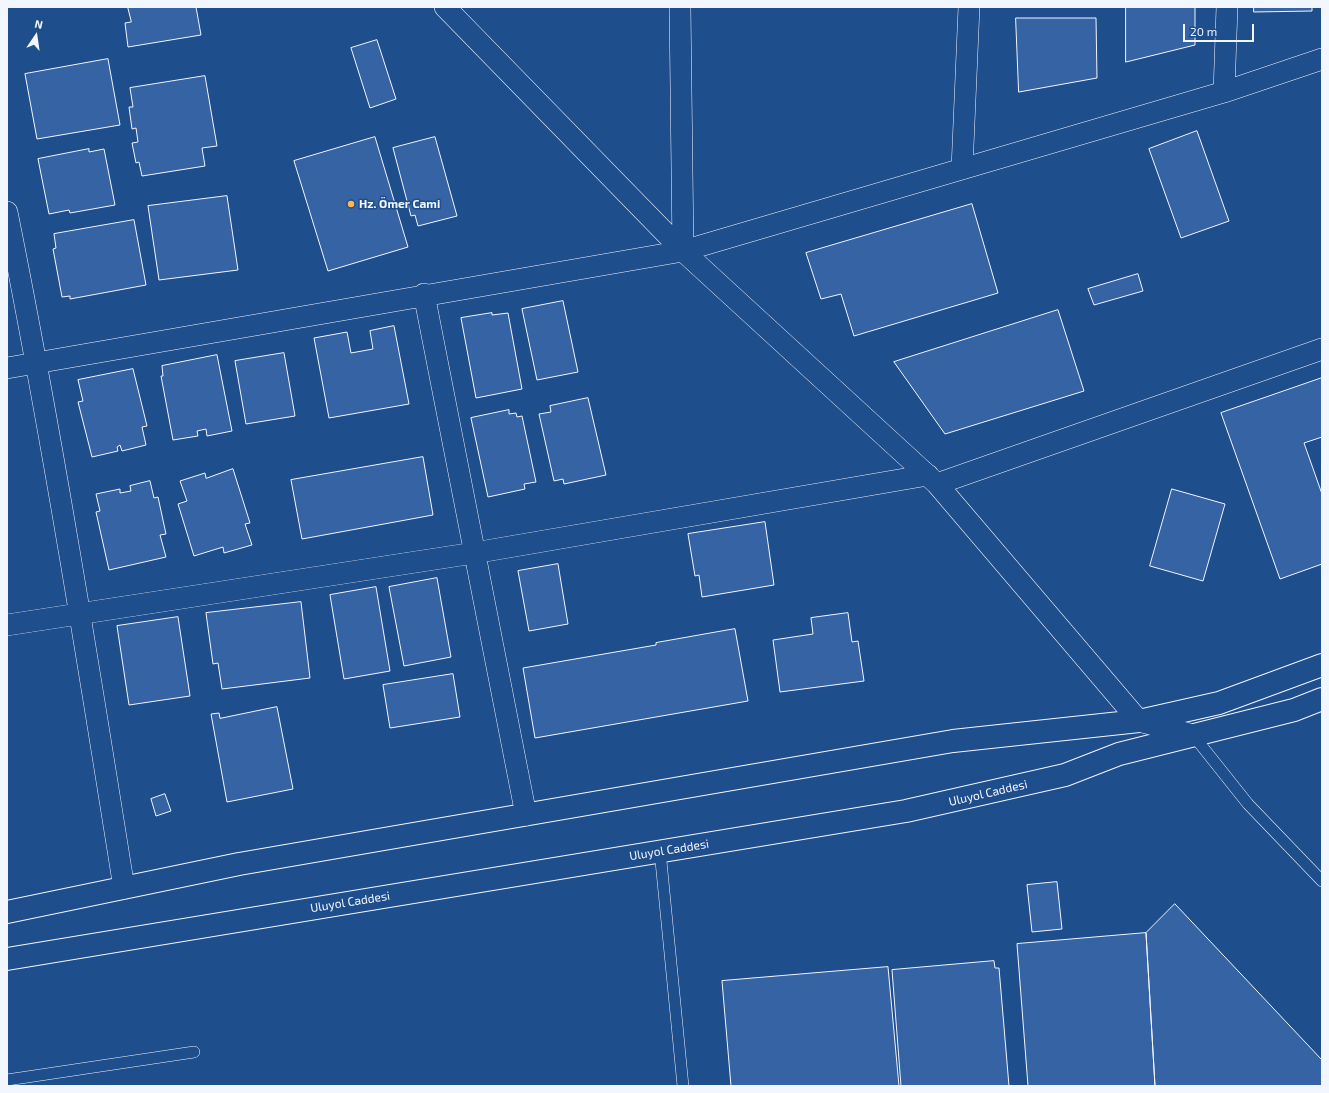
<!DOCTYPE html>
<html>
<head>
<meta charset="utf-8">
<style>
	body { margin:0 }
	#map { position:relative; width:1329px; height:1093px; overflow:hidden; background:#1f4e8c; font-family:"Exo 2",sans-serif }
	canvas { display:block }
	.frame { position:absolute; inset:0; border:8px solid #f2f6ff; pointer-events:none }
	.north { position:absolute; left:16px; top:16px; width:40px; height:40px; -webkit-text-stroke:3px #1f4e8c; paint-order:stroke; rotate:13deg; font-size:11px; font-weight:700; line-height:16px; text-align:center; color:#f2f6ff }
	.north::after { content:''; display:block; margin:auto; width:14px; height:18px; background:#f2f6ff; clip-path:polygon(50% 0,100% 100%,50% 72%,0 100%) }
	.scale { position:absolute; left:1183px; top:24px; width:71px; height:18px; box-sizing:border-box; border:2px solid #f2f6ff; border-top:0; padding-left:5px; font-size:12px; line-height:14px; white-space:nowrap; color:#f2f6ff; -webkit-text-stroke:3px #1f4e8c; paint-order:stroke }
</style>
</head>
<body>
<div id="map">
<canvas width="1329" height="1093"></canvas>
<div class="frame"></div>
<div class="north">N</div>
<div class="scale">20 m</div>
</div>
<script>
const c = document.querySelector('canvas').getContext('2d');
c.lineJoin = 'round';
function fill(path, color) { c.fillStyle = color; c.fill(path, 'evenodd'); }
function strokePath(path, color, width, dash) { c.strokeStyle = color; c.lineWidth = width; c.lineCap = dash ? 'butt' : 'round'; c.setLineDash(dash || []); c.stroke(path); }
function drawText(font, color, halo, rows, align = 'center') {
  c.font = font + ' "Exo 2",sans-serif'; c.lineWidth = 3; c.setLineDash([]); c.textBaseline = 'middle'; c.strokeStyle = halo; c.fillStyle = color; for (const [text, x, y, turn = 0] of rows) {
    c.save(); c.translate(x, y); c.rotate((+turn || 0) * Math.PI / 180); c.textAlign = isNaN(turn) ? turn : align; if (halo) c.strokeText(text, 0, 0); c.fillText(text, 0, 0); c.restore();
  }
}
const building = new Path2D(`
	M128,7h68l5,28 -73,12 -3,-24 6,-1z
	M1126,7h69v38l-69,17z
	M1254,7h58v4l-58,1z
	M1016,18h80l1,60 -78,14z
	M377,40l19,59 -26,9 -19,-60z
	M108,59l12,66 -83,14 -12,-65z
	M205,76l12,70 -15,2 3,18 -63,10 -3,-14 -3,1 -4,-20 6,-1 -2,-14 -4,1 -3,-22h4l-3,-19z
	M1197,131l32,90 -48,17 -32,-89z
	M375,137l33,110 -80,24 -34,-110z
	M435,137l22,79 -39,10 -3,-11 -4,1 -18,-68z
	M89,149v3l15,-3 11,56 -45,8 -1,-3 -20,4 -11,-55z
	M227,196l11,74 -79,10 -11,-74z
	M972,204l26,89 -144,43 -13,-42 -20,5 -15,-46z
	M134,220l12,65 -76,14v-3l-8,1 -9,-48 3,-1 -2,-14z
	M1138,274l5,17 -49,14 -6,-16z
	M563,301l15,71 -41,8 -15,-71z
	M1058,310l26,81 -139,43 -51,-72z
	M492,313v2l16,-2 14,76 -46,9 -15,-80z
	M394,326l15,78 -80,14 -15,-80 33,-6 4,21 22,-4 -3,-18z
	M284,353l11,63 -49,8 -11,-63z
	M217,355l15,76 -25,5 -1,-7 -9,2 1,5 -25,4 -12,-64h2l-1,-10z
	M133,369l14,57 -5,1 4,18 -24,6 -2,-6 -3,2 1,4 -26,6 -14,-55 5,-1 -5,-21z
	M1322,378v59l-18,6 18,51v70l-42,15 -59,-166z
	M588,398l18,77 -42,9 -1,-5 -9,2 -15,-67 12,-2 -1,-6z
	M509,410v4l7,-1 1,4 5,-1 14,66 -12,2 1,5 -37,8 -17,-79z
	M423,457l10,58 -131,24 -11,-59z
	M233,469l17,54 -5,1 7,21 -28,8 -1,-6 -29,9 -16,-52 9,-3 -7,-20 25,-8 1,5z
	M150,481l4,17 4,-1 8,37 -6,1 6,22 -57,13 -13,-58 4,-1 -4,-17 24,-5v4l11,-2 -1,-5z
	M1172,489l53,15 -22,77 -53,-15z
	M765,522l9,63 -72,12 -3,-22 -4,1 -7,-42z
	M558,564l10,60 -39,7 -11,-60z
	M437,578l14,79 -47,9 -15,-79z
	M376,587l14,84 -46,8 -14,-84z
	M301,602l9,76 -88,11 -4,-26 -5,1 -7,-51z
	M848,613l4,29 6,-1 6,40 -84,11 -7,-52 40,-6 -2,-16z
	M178,617l12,79 -61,9 -12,-79z
	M735,629l13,72 -213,37 -12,-70 133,-23v-2z
	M453,674l7,43 -70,11 -7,-43z
	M277,707l16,82 -66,13 -16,-88 8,-1 1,5z
	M165,794l6,17 -15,5 -5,-17z
	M1057,882l5,47 -30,3 -5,-47z
	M1175,904l147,156v26h-167l-9,-153z
	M1146,933l9,153h-127l-11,-142z
	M994,961l1,7h4l10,118h-108l-9,-116z
	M888,967l11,119h-168l-9,-105z`);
const lane = new Path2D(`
	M1193,735l55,69 74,77
	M660,851l23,235
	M7,1080l187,-28`);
const street = new Path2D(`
	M445,7l238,244 254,233 202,237 54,14
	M680,7l3,244
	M1224,92l3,-85
	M962,169l7,-162
	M7,212c45,224 81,450 117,676
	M424,294l102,521
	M7,368l676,-117 541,-159 98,-33
	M937,484l385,-135
	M7,625l467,-72 454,-78`);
const secondary = new Path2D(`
	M7,912l232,-48 714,-123 186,-20 80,-18 103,-38
	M7,959l899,-148 159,-36 54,-21 175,-44 28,-11`);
const markers = [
	[351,204,4,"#ffb74d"]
];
const poiNames = [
	["Hz. Ömer Cami",359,204]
];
const streetNames = [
	["Uluyol Caddesi",988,793,-13],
	["Uluyol Caddesi",669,850,-9],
	["Uluyol Caddesi",350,902,-9]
];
fill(building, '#3563a3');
strokePath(building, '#f2f6ff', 1);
strokePath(lane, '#f2f6ff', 12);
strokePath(street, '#f2f6ff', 22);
strokePath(secondary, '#f2f6ff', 24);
strokePath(lane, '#1f4e8c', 11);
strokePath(street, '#1f4e8c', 21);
strokePath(secondary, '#1f4e8c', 22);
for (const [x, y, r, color] of markers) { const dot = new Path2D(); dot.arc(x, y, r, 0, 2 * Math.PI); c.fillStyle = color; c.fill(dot); strokePath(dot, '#1f4e8c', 1.5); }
drawText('bold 12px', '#f2f6ff', '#1f4e8c', poiNames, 'left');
drawText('12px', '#f2f6ff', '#1f4e8c', streetNames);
</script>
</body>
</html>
